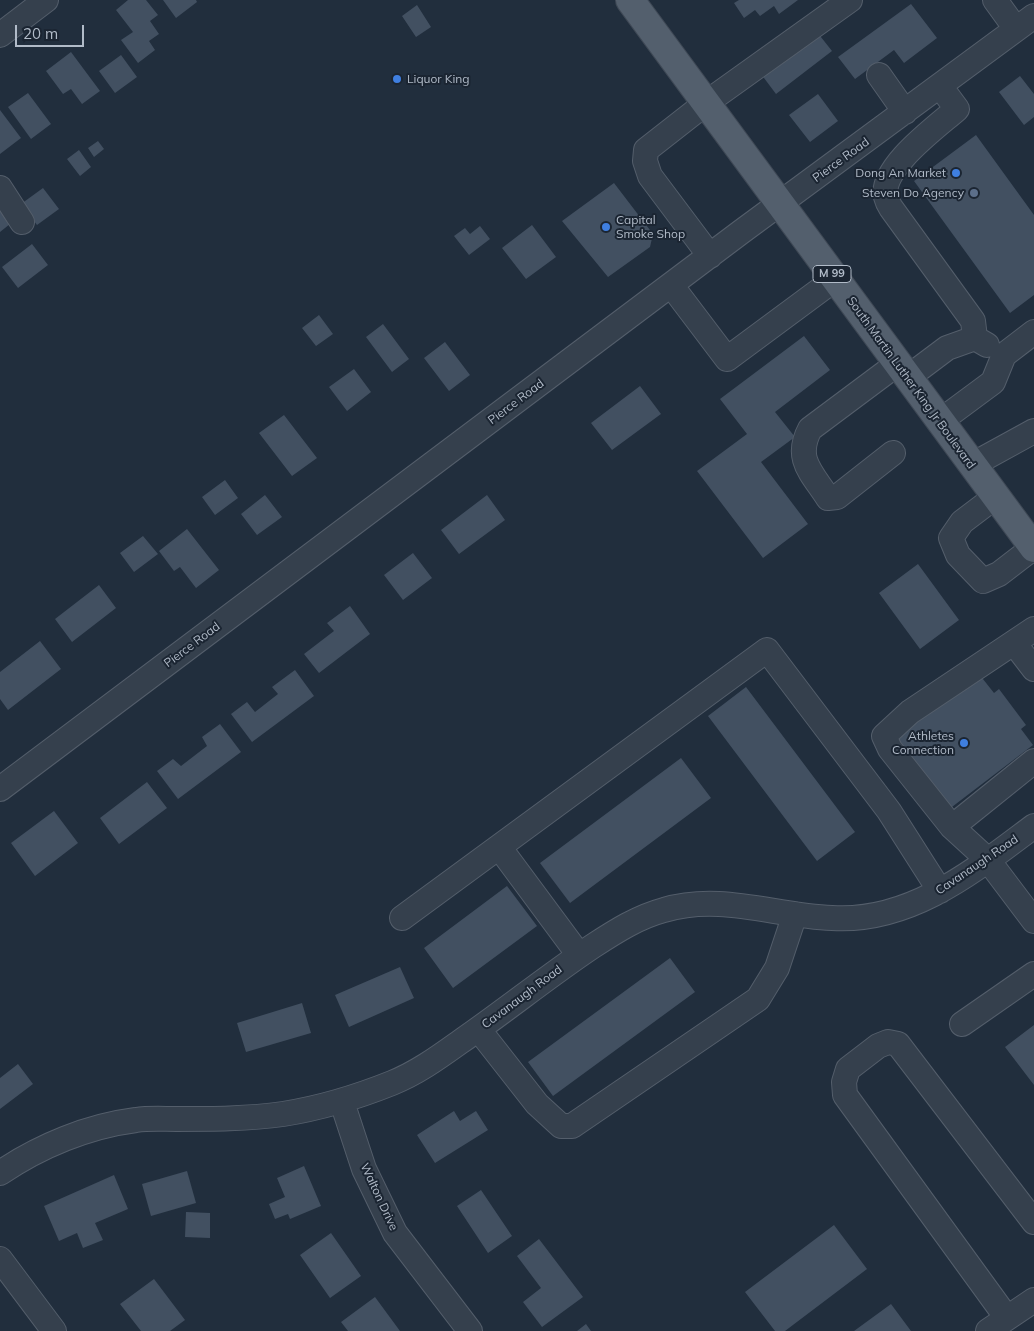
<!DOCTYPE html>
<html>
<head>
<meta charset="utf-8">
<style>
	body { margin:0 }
	#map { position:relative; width:1034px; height:1331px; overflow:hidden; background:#212e3d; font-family:Mulish,sans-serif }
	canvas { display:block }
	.scale { position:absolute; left:15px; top:25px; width:69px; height:22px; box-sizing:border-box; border:2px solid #b1bbc8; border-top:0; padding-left:6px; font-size:15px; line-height:18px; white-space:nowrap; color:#b1bbc8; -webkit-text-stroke:4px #1b2532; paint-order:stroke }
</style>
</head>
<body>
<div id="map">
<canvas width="1034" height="1331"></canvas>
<div class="scale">20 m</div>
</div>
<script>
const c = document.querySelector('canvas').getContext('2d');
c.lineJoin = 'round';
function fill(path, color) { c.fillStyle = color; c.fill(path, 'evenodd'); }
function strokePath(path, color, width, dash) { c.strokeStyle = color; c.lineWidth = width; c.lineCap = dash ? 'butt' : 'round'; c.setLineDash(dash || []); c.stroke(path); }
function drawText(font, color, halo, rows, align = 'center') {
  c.font = font + ' Mulish,sans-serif'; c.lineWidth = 4; c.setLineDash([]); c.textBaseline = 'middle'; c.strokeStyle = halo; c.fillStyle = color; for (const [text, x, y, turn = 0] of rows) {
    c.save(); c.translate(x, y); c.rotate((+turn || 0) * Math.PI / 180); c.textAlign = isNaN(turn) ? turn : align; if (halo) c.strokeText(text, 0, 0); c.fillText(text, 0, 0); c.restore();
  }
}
const building = new Path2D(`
	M128,0h18l12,15 -8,6 9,13 -10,7 6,9 -17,13 -17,-23 12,-8 -17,-22z
	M163,0h33l1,2 -21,16z
	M739,0h59l-19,14 -5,-8 -14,10 -5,-6 -11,8 -10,-15z
	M911,4l26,34 -33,25 -10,-13 -39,29 -17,-22z
	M417,5l14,22 -15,10 -14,-21z
	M817,32l15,19 -56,43 -15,-20z
	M71,52l29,39 -18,13 -11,-15 -8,5 -17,-23z
	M121,55l16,22 -22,16 -16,-22z
	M1020,76l14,18v23l-10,8 -25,-33z
	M28,93l23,31 -20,15 -23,-32z
	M818,94l20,27 -28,21 -21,-27z
	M0,110l21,28 -21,16z
	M976,135l58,80v80l-24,18 -96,-132z
	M98,141l6,8 -10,8 -6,-9z
	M79,150l12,17 -11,9 -13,-17z
	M614,183l39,51 -3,13 -42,30 -46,-56z
	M43,188l16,21 -22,16 -16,-21z
	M0,211l10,13 -10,8z
	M532,225l24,32 -30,22 -24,-31z
	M480,226l10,13 -21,16 -15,-19 11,-8 5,6z
	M32,244l16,21 -30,23 -16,-21z
	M319,315l14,19 -17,12 -14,-18z
	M383,324l26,35 -17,13 -26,-35z
	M804,336l26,34 -55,42 20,25 -34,25 47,62 -45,34 -66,-87 50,-37 -27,-35z
	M445,342l25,33 -21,16 -25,-33z
	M354,369l17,23 -24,19 -18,-24z
	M640,386l21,28 -49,36 -21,-27z
	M284,415l33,43 -25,18 -33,-43z
	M225,480l13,18 -23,17 -13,-18z
	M265,495l17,22 -25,18 -16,-21z
	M487,495l18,25 -46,34 -18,-24z
	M187,529l32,41 -23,18 -16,-21 -6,4 -15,-20z
	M143,536l15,18 -24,18 -14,-19z
	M413,553l19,25 -29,22 -19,-25z
	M918,564l41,56 -39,29 -41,-56z
	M99,585l17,23 -44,34 -17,-23z
	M350,606l20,28 -51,39 -15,-19 30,-23 -7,-8z
	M40,641l21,28 -53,41 -8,-11v-27z
	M295,670l19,26 -62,46 -21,-28 16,-12 8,10 23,-18 -6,-7z
	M979,674l15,19 5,-4 27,36 -5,4 12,16 -85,65 -54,-70z
	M746,687l109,145 -38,29 -109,-145z
	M220,724l21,28 -63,47 -21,-28 16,-12 8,7 26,-20 -5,-9z
	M681,758l30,40 -141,105 -30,-40z
	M147,782l20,26 -48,36 -19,-26z
	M54,811l24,32 -43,33 -24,-33z
	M507,886l30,40 -84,62 -29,-40z
	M670,958l25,34 -142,104 -25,-34z
	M400,967l14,31 -65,29 -14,-32z
	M302,1003l9,30 -65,19 -9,-29z
	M1034,1025v60l-29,-38z
	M18,1064l15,20 -33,25v-31z
	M454,1111l6,10 16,-10 12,19 -53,33 -18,-28z
	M304,1166l17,40 -31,13 -2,-5 -13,5 -6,-15 16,-7 -8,-19z
	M187,1171l9,32 -45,13 -9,-32z
	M114,1175l14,34 -33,14 8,17 -20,8 -6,-15 -18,8 -15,-35z
	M481,1190l31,46 -24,17 -31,-47z
	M186,1212l24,1v25l-25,-1z
	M834,1225l33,44 -82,62h-10l-30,-39z
	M331,1233l30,43 -31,22 -30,-43z
	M539,1239l44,58 -41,30 -19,-25 18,-14 -24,-32z
	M154,1279l31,41 -15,11h-29l-21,-27z
	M375,1297l25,34h-52l-7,-9z
	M891,1304l20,27h-57z
	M586,1324l5,7h-14z`);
const minor = new Path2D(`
	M995,0l21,29
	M0,35l46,-35
	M879,75l26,37
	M940,86l17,23c-19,17 -78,59 -71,88 1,4 3,8 5,11l82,113 2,17
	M0,188l22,34
	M710,256l-60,-80 -5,-15 1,-11 60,-47 144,-103
	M671,285l56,74 108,-80
	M907,378l40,-30 28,-10 12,7
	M939,422l54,-40 11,-27 30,-23
	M893,453l-56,44 -9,1c-16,-25 -34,-39 -18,-69l87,-65
	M972,465l62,-34
	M995,497l-33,25 -11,16 7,17 25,26 16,-7 35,-27
	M1034,629l-124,83 -26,24 6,13 62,78 36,33 46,61
	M1014,643l20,26
	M0,789l741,-557 293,-216
	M952,827l82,-66
	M499,847l80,108
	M402,918l365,-268 122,161 51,80
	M962,1024l72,-50
	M479,1030l58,74 24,22h11l186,-127 19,-31 18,-54
	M342,1102l22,67 31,64 75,98
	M0,1173c40,-27 88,-47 136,-53 13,-2 27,-1 40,-1 35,0 72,0 107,-5 38,-6 74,-17 109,-31 25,-10 47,-26 68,-41 45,-31 88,-66 133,-96 23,-15 45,-29 71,-36 57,-17 111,6 168,8 79,5 143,-48 202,-92
	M0,1259l54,72
	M1007,1318l-162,-223 -1,-13 4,-13 30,-23 10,-4 10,2 136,178
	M988,1331l46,-31`);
const major = new Path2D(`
	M630,0l404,548`);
const markers = [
	[397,79,5,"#3f7fe0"],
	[956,173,5,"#3f7fe0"],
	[974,193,5,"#5c6f8a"],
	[606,227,5,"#3f7fe0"],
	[964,743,5,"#3f7fe0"]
];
const shields = [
	[832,274,38]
];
const shieldNames = [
	["M 99",832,274]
];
const poiNames = [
	["Liquor King",407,79,"left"],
	["Dong An Market",946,173],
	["Steven Do Agency",964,193],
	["Capital",616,220,"left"],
	["Smoke Shop",616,234,"left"],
	["Athletes",954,736],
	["Connection",954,750]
];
const streetNames = [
	["Pierce Road",841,160,-36],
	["South Martin Luther King Jr Boulevard",911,383,54],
	["Pierce Road",516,402,-37],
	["Pierce Road",192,645,-37],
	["Cavanaugh Road",977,865,-34],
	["Cavanaugh Road",522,997,-37],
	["Walton Drive",379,1197,65]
];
fill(building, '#425061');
strokePath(minor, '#545e6b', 26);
strokePath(major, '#3f4956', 30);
strokePath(minor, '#35404d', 24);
strokePath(major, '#535f6d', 28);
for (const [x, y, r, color] of markers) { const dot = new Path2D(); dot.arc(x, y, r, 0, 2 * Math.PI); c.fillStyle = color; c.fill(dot); strokePath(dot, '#1b2532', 2); }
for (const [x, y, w] of shields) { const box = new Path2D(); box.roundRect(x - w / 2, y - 8.5, w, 17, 4); c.fillStyle = '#1b2532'; c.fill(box); strokePath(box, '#b1bbc8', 1); }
drawText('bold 11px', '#b1bbc8', null, shieldNames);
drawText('12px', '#b1bbc8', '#1b2532', poiNames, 'right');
drawText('12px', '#b1bbc8', '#1b2532', streetNames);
</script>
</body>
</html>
